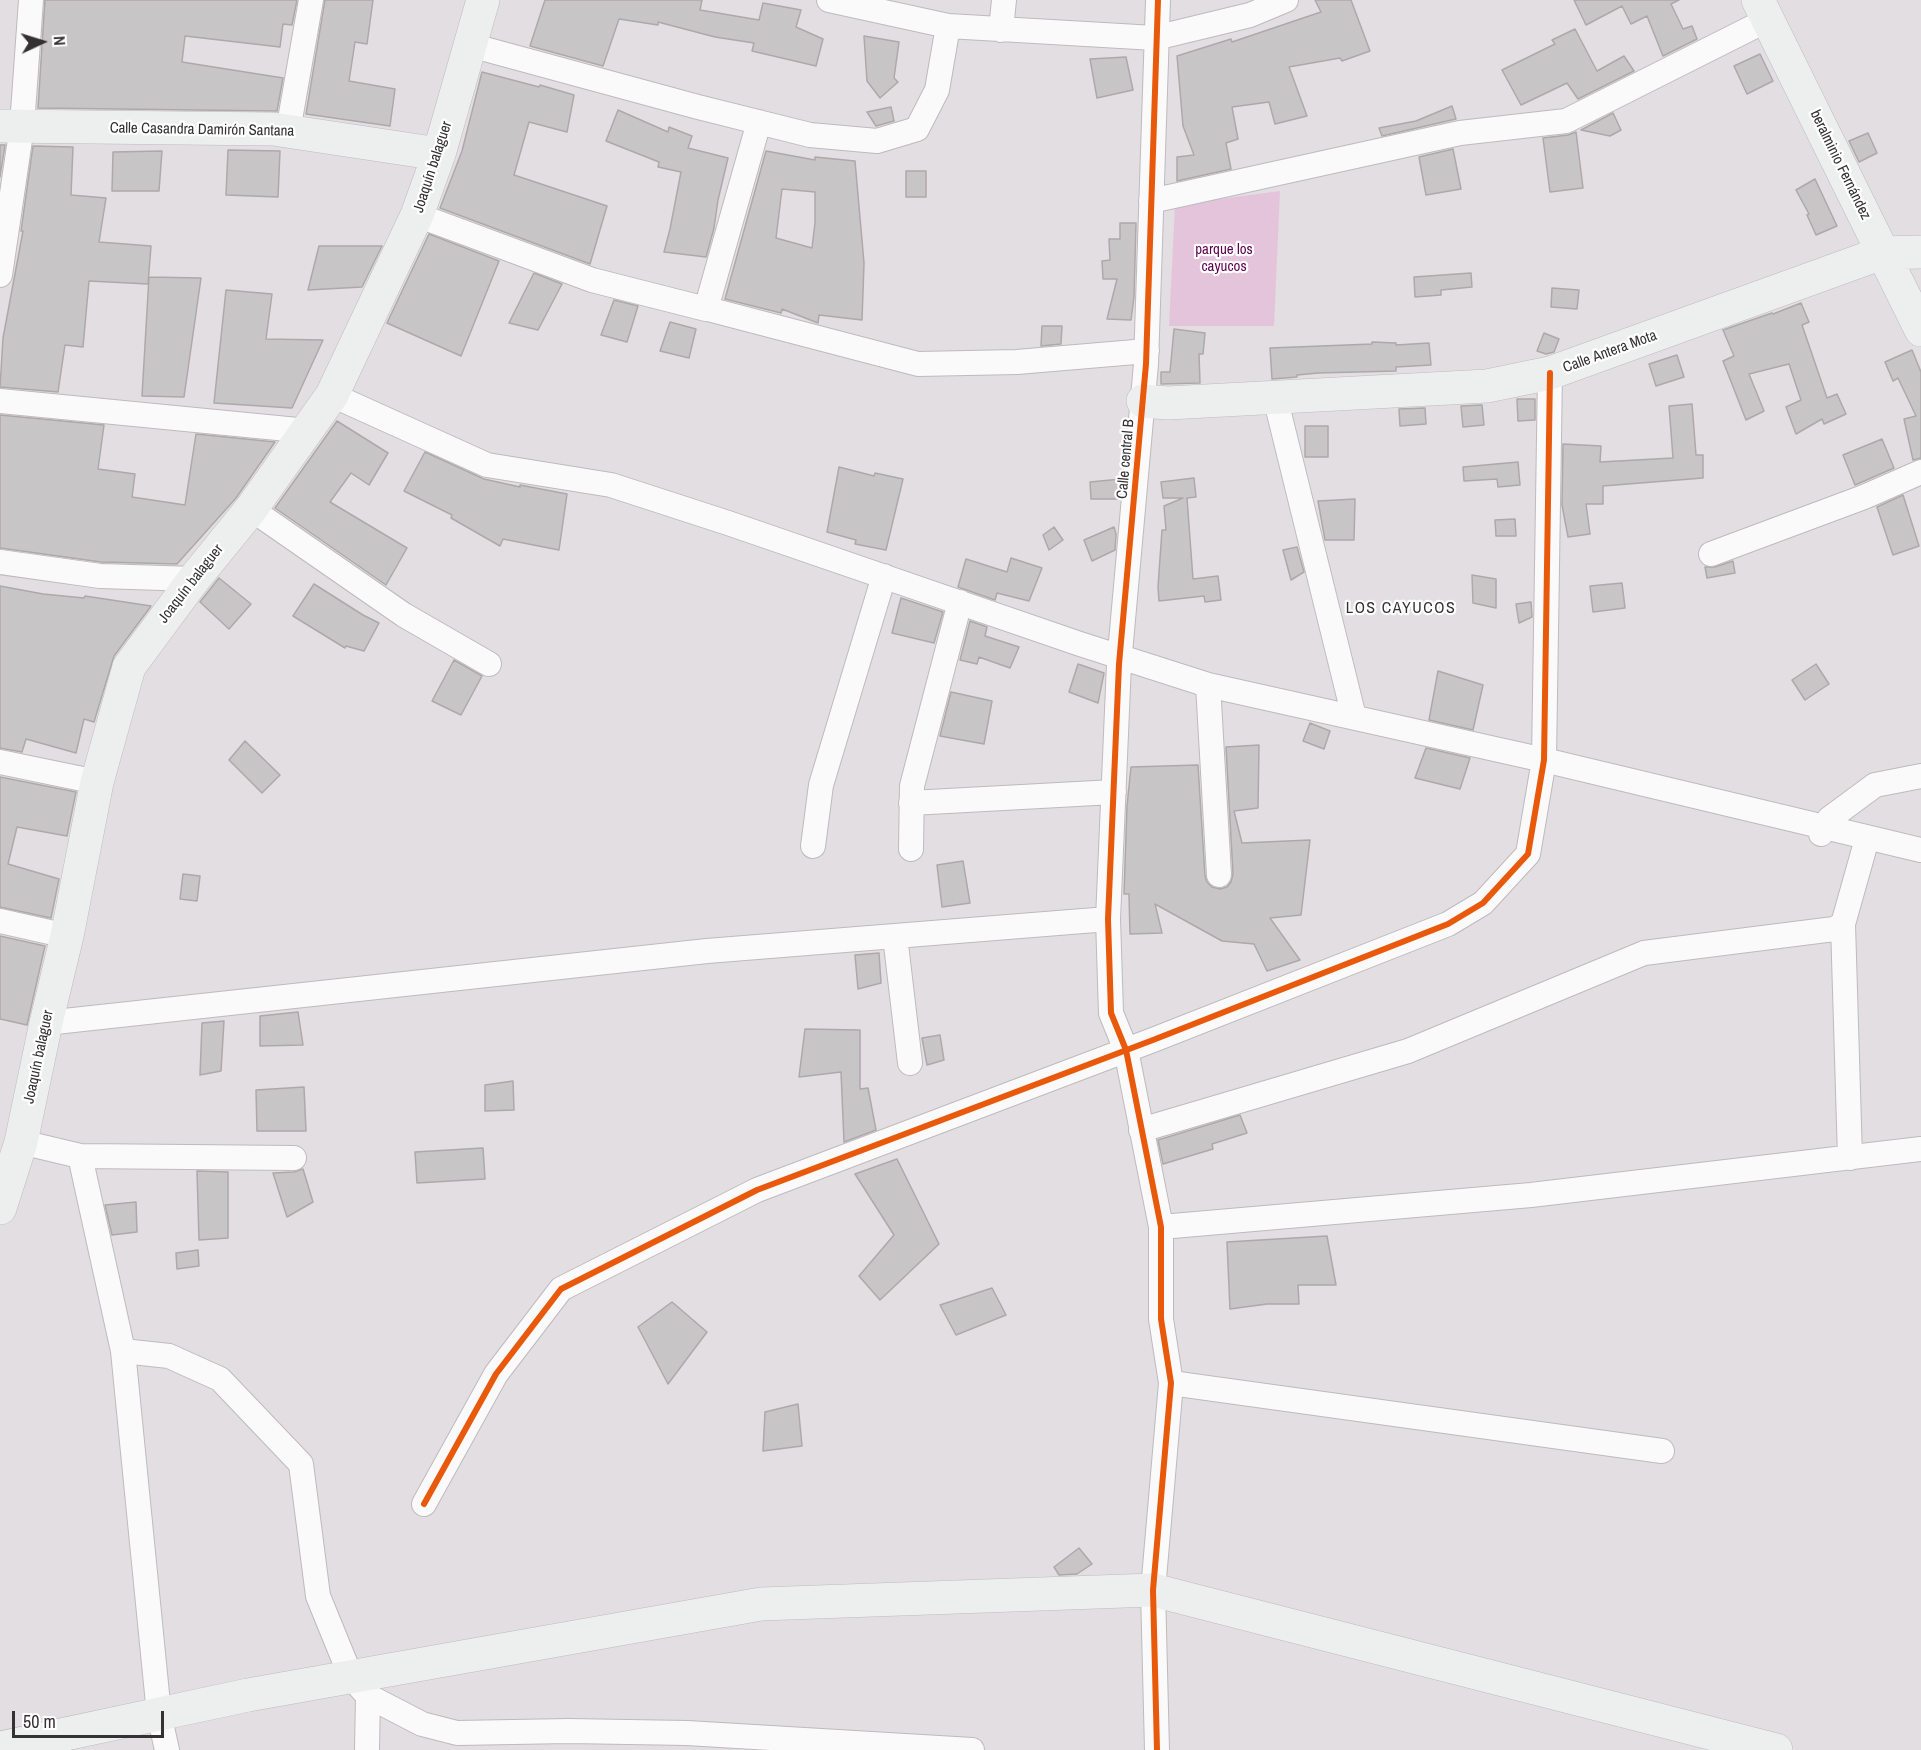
<!DOCTYPE html>
<html>
<head>
<meta charset="utf-8">
<style>
	body { margin:0 }
	#map { position:relative; width:1921px; height:1750px; overflow:hidden; background:#e3dee1; font-family:"Archivo Narrow",sans-serif }
	canvas { display:block }
	.north { position:absolute; left:12px; top:12px; width:60px; height:60px; -webkit-text-stroke:4px #fff; paint-order:stroke; rotate:86deg; font-size:16px; font-weight:700; line-height:24px; text-align:center; color:#343133 }
	.north::after { content:''; display:block; margin:auto; width:21px; height:27px; background:#343133; clip-path:polygon(50% 0,100% 100%,50% 72%,0 100%) }
	.scale { position:absolute; left:12px; top:1711px; width:152px; height:27px; box-sizing:border-box; border:3px solid #343133; border-top:0; padding-left:8px; font-size:18px; line-height:21px; white-space:nowrap; color:#343133; -webkit-text-stroke:4px #fff; paint-order:stroke }
</style>
</head>
<body>
<div id="map">
<canvas width="1921" height="1750"></canvas>
<div class="north">N</div>
<div class="scale">50 m</div>
</div>
<script>
const c = document.querySelector('canvas').getContext('2d');
c.lineJoin = 'round';
function fill(path, color) { c.fillStyle = color; c.fill(path, 'evenodd'); }
function strokePath(path, color, width, dash) { c.strokeStyle = color; c.lineWidth = width; c.lineCap = dash ? 'butt' : 'round'; c.setLineDash(dash || []); c.stroke(path); }
function drawText(font, color, halo, rows, align = 'center') {
  c.font = font + ' "Archivo Narrow",sans-serif'; c.lineWidth = 4.5; c.setLineDash([]); c.textBaseline = 'middle'; c.strokeStyle = halo; c.fillStyle = color; for (const [text, x, y, turn = 0] of rows) {
    c.save(); c.translate(x, y); c.rotate((+turn || 0) * Math.PI / 180); c.textAlign = isNaN(turn) ? turn : align; if (halo) c.strokeText(text, 0, 0); c.fillText(text, 0, 0); c.restore();
  }
}
const green = new Path2D(`
	M1280,191l-6,135h-105l6,-121z`);
const building = new Path2D(`
	M45,0h252l-5,25 -9,-1 -3,23 -95,-11 -3,26 101,16 -6,33 -239,-3z
	M325,0h48l-6,44 -12,-2 -6,39 46,8 -5,37 -84,-12z
	M545,0h157l-2,10 59,10 4,-17 38,7 -5,17 27,12 -7,27 -64,-15 2,-8 -39,-6 -57,-15v3l-39,-6 -16,47 -73,-20z
	M1315,0h36l19,51 -28,10 -2,-3 -51,9 18,49 -32,8 -6,-22 -37,5 6,32 -12,4 5,26 -54,12v-24l17,-2 -11,-29 -6,-70 54,-17 1,3 89,-30z
	M1574,0h105l-8,4 12,25 9,-3 5,13 -34,17 -16,-40 -16,8 -9,-18 -36,19z
	M1575,29l22,42 27,-15 10,15 -56,28 -11,-16 -46,22 -19,-35 53,-26 -3,-4z
	M864,36l35,6 -5,36 4,4 -18,16 -13,-17z
	M1760,54l13,27 -26,13 -13,-28z
	M1126,57l7,33 -36,8 -7,-39z
	M482,72l57,15 1,-2 34,10 -7,37 -38,-10 -15,53 93,31 -17,58 -150,-56 22,-57z
	M1452,106l4,13 -74,17 -3,-8 37,-7z
	M891,107l3,14 -18,5 -9,-14z
	M618,110l50,22 1,-5 23,9 -4,12 40,10 -10,42 -4,28 -8,29 -42,-5 6,-23 11,-57 -23,-5 1,-5 -53,-21z
	M1613,113l8,17 -11,6 -29,-6z
	M1576,132l7,56 -33,4 -7,-54 25,-3z
	M1868,133l9,20 -18,9 -10,-21z
	M0,145h5l-5,32z
	M33,146l40,1 -2,48 35,3 -7,44 52,4 -3,38 -59,-3 -6,66 -18,-2 -7,47 -58,-5 3,-49 20,-107h-2z
	M1453,149l8,40 -35,6 -7,-38z
	M228,150l52,1 -2,46 -52,-2z
	M162,151l-3,40h-47l1,-39z
	M766,151l49,9v-3l40,4 9,102 -2,57 -43,-5 -1,8 -36,-14 -1,4 -56,-14zM782,189l33,3v31l-3,25 -36,-10z
	M906,171h20v26h-20z
	M1815,179l22,47 -21,9 -9,-20 2,-1 -13,-24z
	M1120,223h16l-2,74 -3,23 -24,-1 10,-40h-14l-1,-18 8,-1 -1,-21h11z
	M429,234l70,27 -38,95 -74,-33z
	M319,246h63l-20,41 -54,3z
	M534,273l28,11 -24,46 -29,-7z
	M1471,273l1,14 -31,3v5l-26,2 -1,-20z
	M149,277l52,1 -17,119 -42,-1z
	M1552,288l27,2 -2,19 -26,-2z
	M226,290l46,4 -6,45 57,1 -31,68 -78,-5z
	M614,300l24,6 -11,36 -26,-7z
	M1801,303l8,19 -7,3 25,73 10,-4 9,20 -22,10 -2,-5 -26,15 -10,-27 15,-7 -12,-36 -40,10 15,37 -18,9 -23,-59 11,-5 -11,-26 49,-17 1,1z
	M670,322l26,7 -7,29 -29,-7z
	M1042,326h20l-1,18 -20,2z
	M1174,329l31,4 -2,21h-4l1,29 -39,1v-12h9z
	M1544,333l15,6 -5,13 -8,2 -9,-3z
	M1372,342l24,1v2l33,-2 2,22 -35,2v4l-78,2 -21,2v2l-25,2 -2,-31 102,-4z
	M1912,350l9,22v86l-8,2 -9,-41 12,-3 -18,-38 -5,3 -8,-19z
	M1677,355l7,22 -28,9 -7,-22z
	M1517,399h18v21l-17,1z
	M1692,404l4,51h7v23l-100,8v18h-17l4,30 -22,3 -6,-32 1,-61 38,2 -1,16 73,-4 -4,-52z
	M1482,405l2,20 -21,2 -2,-21z
	M1425,408l1,16 -26,2 -1,-17z
	M0,415l104,10 -6,44 37,5 -3,23 53,8 11,-71 79,8 -39,56 -59,66 -76,-2 -101,-14z
	M337,421l51,32 -19,32 -18,-12 -21,29 77,46 -21,37 -111,-77z
	M1305,426h23v31h-23z
	M1882,439l12,29 -39,17 -12,-30z
	M425,452l59,27 36,8v-2l47,9 -8,56 -56,-11 -3,7 -49,-28 1,-3 -48,-24z
	M1518,462l2,23 -22,2 -1,-8 -33,2 -1,-14z
	M839,467l35,9 1,-3 28,6 -17,71 -31,-6 1,-4 -29,-8z
	M1194,478l2,19 -9,1 6,81 25,-3 3,24 -16,2 -1,-6 -45,5 -1,-14 4,-57h4l-2,-24 19,-8h-20l-2,-16z
	M1121,479l-1,20h-29l-1,-17z
	M1903,495l16,51 -26,9 -16,-48z
	M1355,499l-1,41h-29l-7,-39z
	M1515,519l1,17h-20l-1,-16z
	M1054,527l9,13 -14,10 -6,-15z
	M1114,527l2,7 -1,16 -23,11 -8,-21z
	M1297,547l7,25 -13,8 -8,-30z
	M1011,558l31,10 -13,33 -32,-8 -2,7 -37,-13 8,-28 41,13z
	M1733,561l2,12 -28,5 -2,-11h10z
	M1472,575l24,4v29l-23,-5z
	M219,578l32,26 -22,25 -29,-27z
	M1622,583l3,25 -32,4 -3,-26z
	M314,584l49,31 16,8 -15,28 -18,-5 -1,2 -52,-32z
	M0,586l43,8 41,4 1,-2 66,10 -37,50 -20,66 -10,-3 -8,34 -50,-14 -4,13 -22,-4z
	M901,598l42,14 -9,31 -42,-10z
	M1531,602l1,15 -13,6 -3,-19z
	M970,621l17,6 -2,9 34,11 -9,21 -31,-11 -2,7 -17,-4z
	M454,660l28,16 -21,39 -29,-14z
	M1078,664l26,9 -6,30 -29,-11z
	M1816,664l13,20 -24,16 -13,-20z
	M1438,671l45,14 -10,45 -44,-10z
	M951,692l41,9 -8,43 -44,-8z
	M1310,723l20,8 -6,18 -21,-8z
	M245,741l35,34 -18,18 -33,-33z
	M1259,745l-1,63 -24,3 8,32 68,-3 -9,75 -31,3 30,42 -33,11 -13,-27 -32,-3 -67,-37 7,29 -32,1 -1,-40h-5l3,-88 4,-39 67,-2 7,111 2,6 5,5 8,2 7,-2 4,-5 2,-8 -7,-127z
	M1426,748l44,10 -10,31 -45,-11z
	M0,777l76,15 -9,44 -50,-9 -9,37 51,15 -8,39 -51,-11z
	M963,861l7,42 -28,4 -5,-42z
	M183,874l17,2 -3,25 -17,-2z
	M0,936l45,10 -18,79 -27,-6z
	M879,953l2,30 -23,6 -3,-34z
	M298,1012l5,33 -43,1v-30z
	M224,1021l-3,50 -21,4 2,-52z
	M805,1029l55,1v59l8,-1 8,42 -32,12 -3,-70 -42,5z
	M940,1035l4,25 -17,5 -5,-27z
	M513,1081l1,29 -29,1v-26z
	M304,1087l2,44h-49l-1,-41z
	M1240,1115l7,18 -35,11 1,5 -50,15 -5,-24z
	M483,1148l2,31 -68,4 -2,-31z
	M897,1159l42,85 -59,56 -21,-24 35,-41 -39,-61z
	M303,1169l10,33 -26,15 -14,-44 21,-1z
	M197,1171l31,1v66l-29,2z
	M136,1202l1,30 -25,3 -7,-30z
	M1327,1236l9,49h-38l1,19h-32l-37,5 -3,-67z
	M198,1250l1,16 -22,3 -1,-16z
	M992,1288l14,27 -50,20 -16,-30z
	M672,1302l35,30 -39,52 -30,-57z
	M798,1404l4,42 -39,5 2,-39z
	M1079,1548l13,16 -15,10 -18,1 -5,-8z`);
const street = new Path2D(`
	M829,0l119,26 207,12 95,-23 36,-15
	M1001,30l3,-30
	M470,45l228,62 112,28 67,6 40,-12 20,-39 11,-64
	M288,131l23,-131
	M1151,201l309,-68 106,-12 203,-102
	M417,215l175,65 114,29 53,-187
	M0,275l22,-149 9,-126
	M704,308l214,56 99,-2 130,-11
	M332,395l155,70 124,20 117,38 352,121 128,41 336,75 377,90
	M1275,397l79,320
	M0,401l308,30
	M251,509l153,106 85,49
	M1711,554l153,-57 57,-25
	M0,562l100,14 94,3
	M1208,685l11,190
	M0,762l97,20
	M911,803l203,-11
	M1821,834l8,-15 46,-34 46,-9
	M813,846l8,-61 63,-209
	M911,849l1,-63 48,-184
	M0,921l67,15
	M1843,924l7,234
	M895,936l15,127
	M46,1023l661,-72 401,-32
	M1141,1130l267,-79 236,-98 190,-24 9,-5 22,-78
	M21,1142l59,14 214,2
	M80,1156l43,195 46,5 51,23 81,85 17,132 33,81 17,19 54,28 35,9 112,-2 118,2 285,17
	M1161,1227l370,-32 390,-46
	M123,1351l36,363 8,36
	M1171,1383l491,68
	M424,1504l72,-130 65,-85 196,-99 396,-150 295,-116 35,-21 45,-49 16,-94 6,-387
	M367,1750l1,-54
	M1157,1750l-4,-160 18,-207 -10,-64v-92l-35,-177 -15,-37 -3,-94 11,-255 27,-300 12,-364`);
const secondary = new Path2D(`
	M1758,0l163,330
	M0,126l273,3 166,25
	M1143,401l25,2 319,-17 63,-13 332,-120 39,-1
	M0,1208l21,-66 25,-119 21,-87 30,-154 32,-115 65,-88 57,-70 81,-114 85,-180 22,-61 44,-154
	M0,1748l248,-53 513,-91 392,-14 623,160`);
const cycleway = new Path2D(`
	M424,1504l72,-130 65,-85 196,-99 396,-150 295,-116 35,-21 45,-49 16,-94 6,-387
	M1157,1750l-4,-160 18,-207 -10,-64v-92l-35,-177 -15,-37 -3,-94 11,-255 27,-300 12,-364`);
const streetNames = [
	["Calle Casandra Damirón Santana",202,130,1],
	["beralminio Fernández",1840,165,64],
	["Joaquín balaguer",433,167,-72],
	["Calle Antera Mota",1610,352,-20],
	["Calle central B",1126,459,-85],
	["Joaquín balaguer",191,584,-52],
	["Joaquín balaguer",39,1057,-78]
];
const parkNames = [
	["parque los",1224,250],
	["cayucos",1224,267]
];
const neighbourhoodNames = [
	["LOS CAYUCOS",1401,609]
];
fill(green, '#e4c4da');
fill(building, '#c8c5c7');
strokePath(building, '#ada9ab', 1.5);
strokePath(street, '#bebabd', 26);
strokePath(secondary, '#bebabd', 34);
strokePath(street, '#fbfafa', 24);
strokePath(secondary, '#edefee', 33);
strokePath(cycleway, '#e8590c', 6);
drawText('15px', '#343133', '#fff', streetNames);
drawText('15px', '#600250', '#fff', parkNames);
c.letterSpacing = '1.5px';
drawText('16px', '#343133', '#fff', neighbourhoodNames);
c.letterSpacing = '0px';
</script>
</body>
</html>
